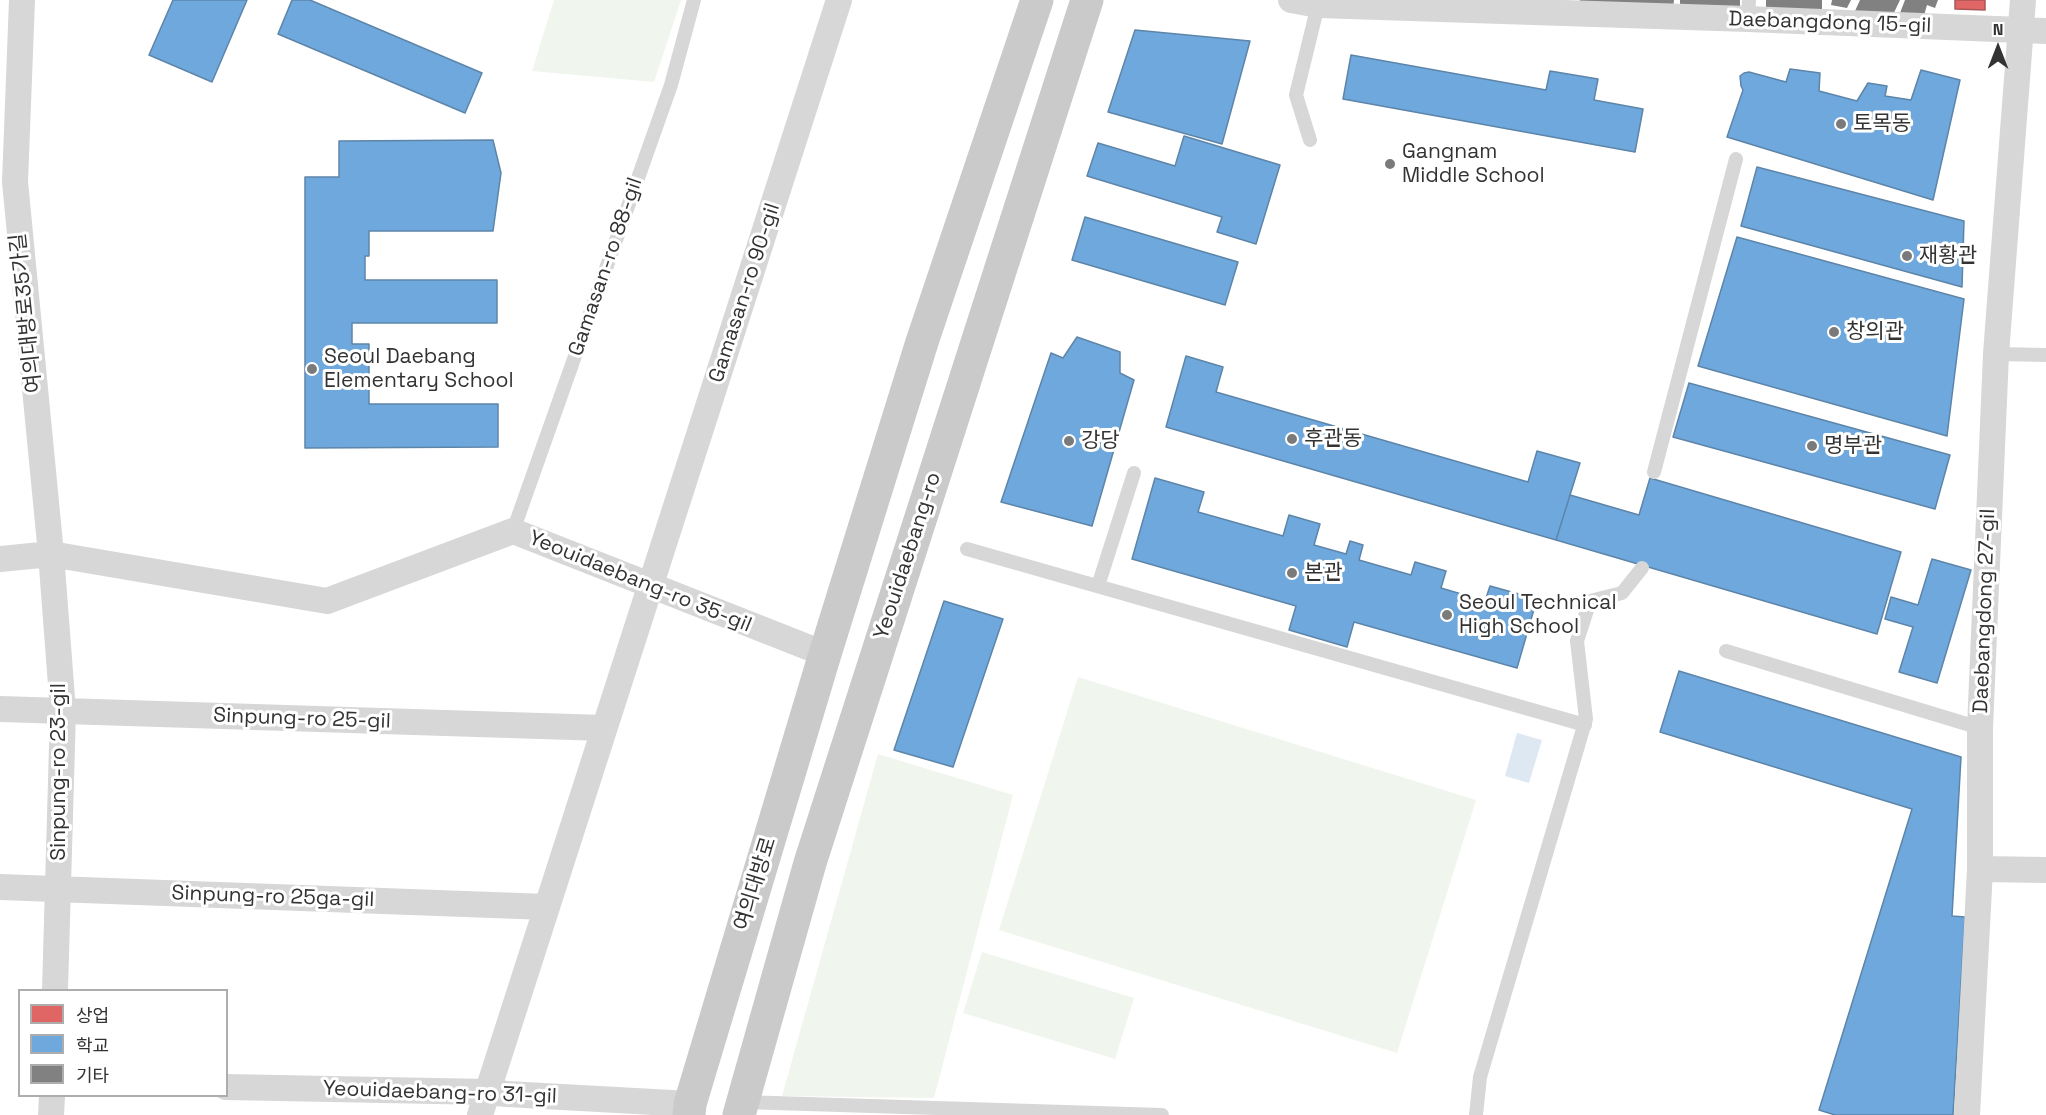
<!DOCTYPE html>
<html>
<head>
<meta charset="utf-8">
<style>
	body { margin:0 }
	#map { position:relative; width:2046px; height:1115px; overflow:hidden; background:#fff; font-family:"Space Grotesk","Noto Sans KR",sans-serif }
	canvas { display:block }
	.legend { position:absolute; left:18px; top:989px; width:210px; height:108px; box-sizing:border-box; background:#fff; border:2px solid #adadad; margin:0; padding:8px 10px; list-style:none; font-size:18px; color:#333 }
	.legend li { display:flex; align-items:center; gap:12px; height:30px }
	.legend b { width:30px; border:2px solid #adadad }
	.north { position:absolute; left:1968px; top:18px; width:60px; height:60px; -webkit-text-stroke:4px #fff; paint-order:stroke; rotate:0deg; font-size:16px; font-weight:700; line-height:24px; text-align:center; color:#333 }
	.north::after { content:''; display:block; margin:auto; width:21px; height:27px; background:#333; clip-path:polygon(50% 0,100% 100%,50% 72%,0 100%) }
</style>
</head>
<body>
<div id="map">
<canvas width="2046" height="1115"></canvas>
<ul class="legend">
<li><b style="height:16px;background:#e06666"></b>상업</li>
<li><b style="height:16px;background:#6fa8dc"></b>학교</li>
<li><b style="height:16px;background:#818181"></b>기타</li>
</ul>
<div class="north">N</div>
</div>
<script>
const c = document.querySelector('canvas').getContext('2d');
c.lineJoin = 'round';
function fill(path, color) { c.fillStyle = color; c.fill(path, 'evenodd'); }
function strokePath(path, color, width, dash) { c.strokeStyle = color; c.lineWidth = width; c.lineCap = dash ? 'butt' : 'round'; c.setLineDash(dash || []); c.stroke(path); }
function drawText(font, color, halo, rows, align = 'center') {
  c.font = font + ' "Space Grotesk","Noto Sans KR",sans-serif'; c.lineWidth = 6; c.setLineDash([]); c.textBaseline = 'middle'; c.strokeStyle = halo; c.fillStyle = color; for (const [text, x, y, turn = 0] of rows) {
    c.save(); c.translate(x, y); c.rotate((+turn || 0) * Math.PI / 180); c.textAlign = isNaN(turn) ? turn : align; if (halo) c.strokeText(text, 0, 0); c.fillText(text, 0, 0); c.restore();
  }
}
const green = new Path2D(`
	M554,0h127l-27,82 -122,-11z
	M1078,677l398,123 -79,253 -398,-123z
	M878,754l135,41 -79,303 -152,-2z
	M982,952l152,46 -19,61 -152,-46z`);
const water = new Path2D(`
	M1517,733l25,7 -13,43 -24,-7z`);
const shops = new Path2D(`
	M1955,0h30v10l-30,-1z`);
const schools = new Path2D(`
	M173,0h74l-35,82 -63,-27z
	M292,0h18l172,73 -17,40 -187,-79z
	M1135,30l115,11 -28,103 -114,-32z
	M1351,55l195,35 4,-19 48,8 -4,21 49,9 -8,43 -292,-53z
	M1790,69l30,4 -1,18 38,10 11,-18 19,3 -2,10 26,4 10,-30 39,10 -27,120 -206,-63 16,-47 -2,-4 -1,-10 4,-3 5,-1 37,10z
	M1184,136l96,29 -24,79 -39,-12 5,-15 -135,-41 11,-33 77,23z
	M493,140l8,33 -8,58h-124v25h-4v24h132v43h-145v21h17v60h129v43l-193,1v-271h34v-36z
	M1757,167l207,54 -2,66 -221,-61z
	M1085,217l153,45 -13,43 -153,-45z
	M1737,237l227,62 -17,137 -249,-70z
	M1077,337l43,15v21l14,7 -42,146 -91,-24 50,-149 12,5z
	M1186,356l37,11 -7,25 312,90 9,-31 43,12 -24,77 -390,-113z
	M1689,383l261,72 -15,54 -262,-72z
	M1155,478l49,14 -6,20 85,24 6,-21 31,9 -6,21 32,9 4,-13 13,4 -4,15 52,15 4,-13 31,9 -5,17 44,13 5,-15 47,13 -20,69 -163,-46 -7,25 -58,-17 7,-24 -164,-47z
	M1650,478l251,74 -24,82 -321,-94 14,-45 69,20z
	M1932,559l39,11 -34,113 -38,-11 14,-45 -28,-8 6,-22 27,8z
	M944,601l59,18 -50,148 -59,-17z
	M1679,671l282,86 -9,159 13,1 -12,198h-118l-16,-5 93,-301 -252,-77z`);
const building = new Path2D(`
	M1580,0h94l-1,9 -95,-2z
	M1680,0h60v10l-60,-1z
	M1766,0h56v15l-56,-3z
	M1832,0h19l-4,8 -16,-3z
	M1860,0h40l-9,19 -36,-8z
	M1905,0h33l-3,8 -8,-3 -4,14 -23,-6z`);
const lane = new Path2D(`
	M1748,19l1,-19
	M1310,140l-14,-45 22,-90
	M1996,354l50,1
	M1654,472l82,-313
	M513,531l158,-446 23,-85
	M967,549l618,176
	M1098,586l36,-113
	M1726,651l254,77
	M742,1102l420,13
	M1476,1115l4,-38 106,-358 -9,-78 13,-40 32,-8 20,-25`);
const street = new Path2D(`
	M22,0l-7,182 36,372 12,157 -8,279
	M1291,0l27,5 430,14 298,12
	M0,559l51,-5 276,47 186,-70 312,123
	M0,709l604,19
	M1980,869l66,1
	M0,887l547,20
	M226,1087l262,5 19,2 183,10
	M51,1115l1,-19
	M480,1115l359,-1115
	M1967,1115l13,-246v-141l16,-374 27,-354`);
const primary = new Path2D(`
	M689,1115l1,-11 135,-450 97,-312 115,-342
	M739,1115l71,-252 277,-863`);
const markers = [
	[1841,124,6,"#7a7a7a"],
	[1390,164,6,"#7a7a7a"],
	[1907,256,6,"#7a7a7a"],
	[1834,332,6,"#7a7a7a"],
	[312,369,6,"#7a7a7a"],
	[1292,439,6,"#7a7a7a"],
	[1069,441,6,"#7a7a7a"],
	[1812,446,6,"#7a7a7a"],
	[1292,573,6,"#7a7a7a"],
	[1447,615,6,"#7a7a7a"]
];
const streetNames = [
	["Daebangdong 15-gil",1830,23,2],
	["Gamasan-ro 88-gil",606,267,-71],
	["Gamasan-ro 90-gil",745,293,-72],
	["여의대방로35가길",27,313,-96],
	["Yeouidaebang-ro",908,556,-72],
	["Yeouidaebang-ro 35-gil",640,582,22],
	["Daebangdong 27-gil",1985,611,-88],
	["Sinpung-ro 25-gil",302,719,2],
	["Sinpung-ro 23-gil",59,772,-90],
	["여의대방로",756,884,-73],
	["Sinpung-ro 25ga-gil",273,897,2],
	["Yeouidaebang-ro 31-gil",440,1093,2]
];
const poiNames = [
	["토목동",1853,124],
	["Gangnam",1402,152],
	["Middle School",1402,176],
	["재황관",1919,256],
	["창의관",1846,332],
	["Seoul Daebang",324,357],
	["Elementary School",324,381],
	["후관동",1304,439],
	["강당",1081,441],
	["명부관",1824,446],
	["본관",1304,573],
	["Seoul Technical",1459,603],
	["High School",1459,627]
];
fill(green, '#f0f5ed');
fill(water, '#dde8f3');
fill(shops, '#e06666');
strokePath(shops, '#ac5757', 1.5);
fill(schools, '#6fa8dc');
strokePath(schools, '#5d85a9', 1.5);
fill(building, '#818181');
strokePath(lane, '#d7d7d7', 14);
strokePath(street, '#d7d7d7', 26);
strokePath(primary, '#cacaca', 33);
for (const [x, y, r, color] of markers) { const dot = new Path2D(); dot.arc(x, y, r, 0, 2 * Math.PI); c.fillStyle = color; c.fill(dot); strokePath(dot, '#fff', 2); }
drawText('21px', '#333', '#fff', streetNames);
drawText('21px', '#333', '#fff', poiNames, 'left');
</script>
</body>
</html>
